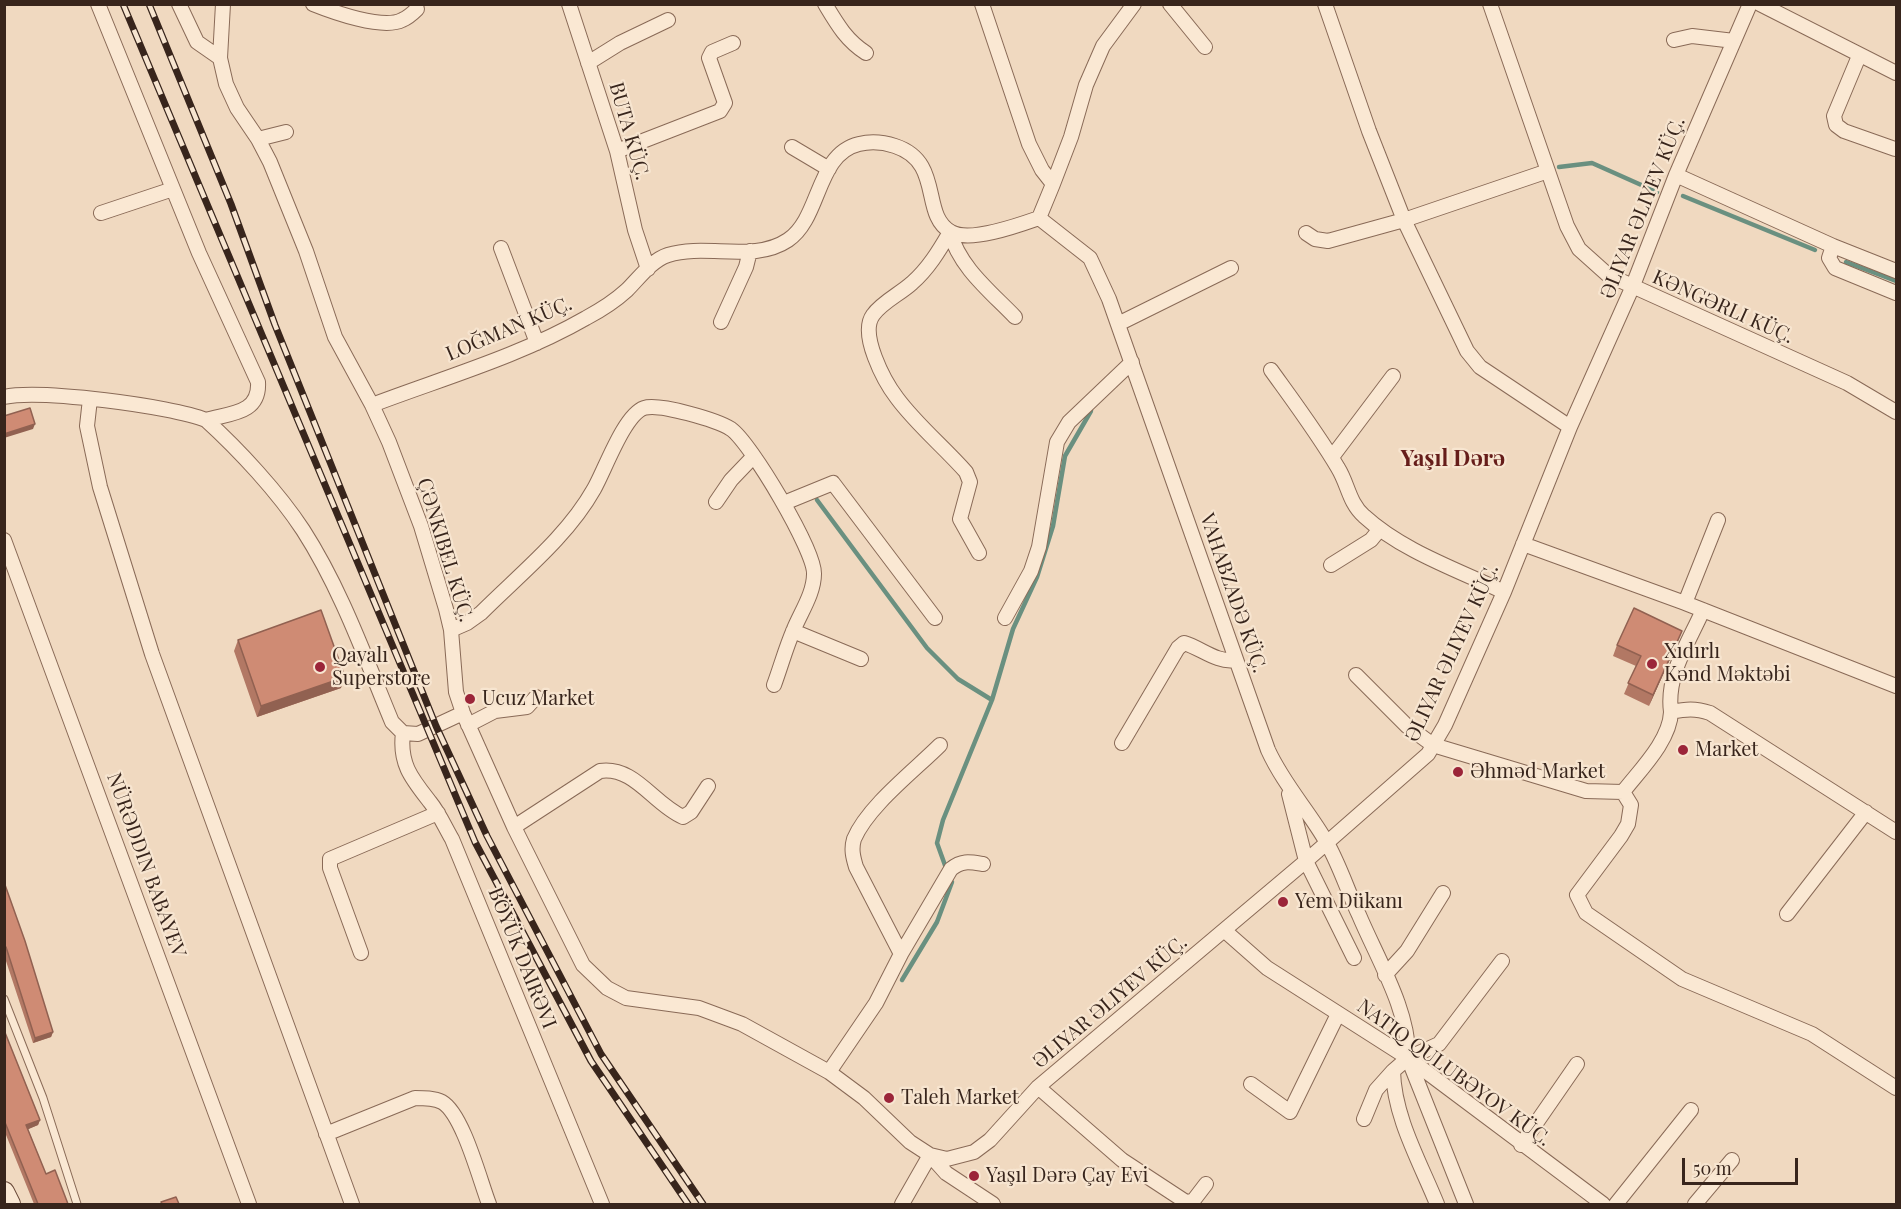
<!DOCTYPE html>
<html>
<head>
<meta charset="utf-8">
<style>
	body { margin:0 }
	#map { position:relative; width:1901px; height:1209px; overflow:hidden; background:#f0d9c0; font-family:"Playfair Display",serif }
	canvas { display:block }
	.frame { position:absolute; inset:0; border:6px solid #38251c; pointer-events:none }
	.scale { position:absolute; left:1682px; top:1158px; width:116px; height:27px; box-sizing:border-box; border:3px solid #38251c; border-top:0; padding-left:8px; font-size:18px; line-height:21px; white-space:nowrap; color:#38251c; -webkit-text-stroke:4px #f7e5d0; paint-order:stroke }
</style>
</head>
<body>
<div id="map">
<canvas width="1901" height="1209"></canvas>
<div class="frame"></div>
<div class="scale">50 m</div>
</div>
<script>
const c = document.querySelector('canvas').getContext('2d');
c.lineJoin = 'round';
function strokePath(path, color, width, dash) { c.strokeStyle = color; c.lineWidth = width; c.lineCap = dash ? 'butt' : 'round'; c.setLineDash(dash || []); c.stroke(path); }
function fill(path, color) { c.fillStyle = color; c.fill(path, 'evenodd'); }
function drawText(font, color, halo, rows, align = 'center') {
  c.font = font + ' "Playfair Display",serif'; c.lineWidth = 4.5; c.setLineDash([]); c.textBaseline = 'middle'; c.strokeStyle = halo; c.fillStyle = color; for (const [text, x, y, turn = 0] of rows) {
    c.save(); c.translate(x, y); c.rotate((+turn || 0) * Math.PI / 180); c.textAlign = isNaN(turn) ? turn : align; if (halo) c.strokeText(text, 0, 0); c.fillText(text, 0, 0); c.restore();
  }
}
const stream = new Path2D(`
	M1559,167l33,-4 65,29
	M1683,196l132,54
	M1846,262l50,19
	M817,500l110,148 31,31 34,21
	M946,868l-9,-25 6,-23 49,-120 21,-71 24,-52 16,-51 12,-70 26,-45
	M902,980l35,-58 15,-40`);
const lane = new Path2D(`
	M4,999l39,99 34,106`);
const street = new Path2D(`
	M98,4l101,249 59,129c2,32 -28,31 -52,38
	M179,4l18,38 23,16
	M223,4l-3,54 6,26 11,24 21,31 12,23 36,89 29,86 37,68 17,37 32,84 25,83 5,21 5,62 7,21 51,114 69,138 24,23 19,10 73,10 43,16 87,48 35,26 46,44 20,13 17,4 27,-7 16,-12 48,-53 268,-226 122,-107 17,-29 59,-133 66,-165 62,-139 44,-113 74,-171
	M313,4c20,8 70,26 89,16 5,-2 11,-7 15,-11
	M569,4l48,147 18,79 13,39
	M825,4c12,20 21,36 41,49
	M982,4l47,140 13,26 11,14 -14,34 51,40 19,41 159,451c16,35 41,61 59,93 13,23 21,49 32,72 18,43 51,97 49,143l58,146
	M1170,4l35,43
	M1325,4l44,127 35,89 63,131 13,16 90,60
	M1490,4l77,222 12,23 29,26 239,108 49,29
	M1760,4l136,69
	M1674,40l18,-4 42,5
	M1859,56l-25,60 2,9 8,6 51,18
	M588,63l32,-20 48,-23
	M258,139l28,-7
	M792,147l37,22
	M617,151l103,-40 5,-8 -16,-45 3,-6 21,-9
	M1676,175l157,71 63,25
	M1053,184l18,-47 15,-52 17,-39 31,-42
	M101,213l72,-24
	M950,232c-11,19 -22,37 -38,51 -12,11 -30,19 -39,32 -14,19 11,66 24,83 20,27 47,49 69,74l4,10 -10,37 19,34
	M950,232c9,35 41,60 65,85
	M1306,233l9,6 13,2 76,-21 144,-49
	M1833,246l-4,12 6,10 61,25
	M501,248l36,95
	M721,322l25,-55 4,-16
	M1118,324l113,-56
	M1271,370c23,32 47,64 67,98 10,16 11,35 26,48 38,35 94,54 140,76
	M4,397c36,-8 167,9 202,23 33,30 72,72 97,110 38,59 62,127 89,192l11,11
	M90,399l-3,27 13,61 52,167 200,550
	M372,405c71,-27 148,-49 214,-87 15,-8 29,-17 41,-28 12,-12 25,-30 41,-35 38,-12 86,8 120,-15 33,-22 28,-86 71,-96 12,-3 24,-2 36,2 49,16 25,69 56,86 19,11 68,-7 88,-14
	M1332,457l61,-81
	M716,502l15,-22 22,-23
	M784,503l49,-20 102,135
	M4,540l245,664
	M1523,544l162,59 211,83
	M1331,565l40,-25 9,-11
	M1685,603l33,-83
	M1005,618l26,-47 8,-24 18,-105 12,-20 63,-60
	M451,630l16,-7 14,-10c39,-39 86,-76 113,-124 11,-19 30,-74 50,-81 15,-5 73,12 87,21 20,14 84,122 83,145 0,19 -13,38 -20,55 -8,18 -13,37 -20,56
	M793,631l68,28
	M1356,675l51,51 26,19 153,46 37,1c16,-21 47,-51 48,-80 15,-3 24,-4 39,1l186,119
	M1671,712c-5,-37 17,-68 32,-102
	M468,725l27,-14 32,-4 9,-10
	M403,733c-4,31 9,46 27,69 9,11 15,25 22,37l150,365
	M403,733l15,1 45,-21
	M1122,743l56,-95 6,-5c17,5 33,20 51,17
	M1623,792l8,13 -3,19 -7,12 -44,59 9,18 96,66 130,55 84,54
	M1289,794l17,67 48,97
	M514,827l86,-56c35,-5 53,33 83,46l8,-5 17,-26
	M1787,914l79,-102
	M1225,931l42,37 141,90 195,146
	M361,953l-31,-85v-9l108,-46
	M901,954l50,-85c11,-9 19,-7 32,-5
	M1385,975l22,-24 36,-58
	M829,1072l47,-69 25,-49 -45,-87c-3,-10 -5,-18 -2,-28 14,-33 61,-69 86,-94
	M1251,1084l39,28 48,-98
	M1038,1087l84,73 64,42 7,-1 13,-17
	M1364,1119l12,-29 17,-19
	M326,1134l89,-36c9,0 19,0 27,4 21,12 38,79 47,102
	M1521,1145l56,-81
	M930,1155l16,18 47,31
	M902,1204l28,-49
	M1437,1204c-17,-42 -43,-87 -44,-133l15,-13 31,-14 63,-83
	M1616,1204l75,-94
	M1695,1204l37,-44`);
const secondary = new Path2D(`
	M4,1192l6,12`);
const rail = new Path2D(`
	M123,4l352,838 116,219 97,143
	M149,4l82,200 44,121 161,401 51,110 114,218 102,150`);
const wall = new Path2D(`
	M238,640l103,48 -84,29 -23,-66z
	M1678,641l-29,65 -25,-12 12,-28 -23,-10 4,-11z
	M4,882l49,150 -2,5 -18,6 -29,-88z
	M4,1030l36,90 -2,5 -10,4 18,45 22,30h-34l-30,-74z`);
const shadedWall = new Path2D(`
	M35,424l-2,5 -29,9v-4z
	M1682,631l-4,10 -29,65 4,-11z
	M345,677l-4,11 -84,29 4,-11z
	M53,1032l-2,5 -18,6 2,-5z
	M40,1120l-2,5 -14,6 2,-6z`);
const building = new Path2D(`
	M30,408l5,16 -31,10v-18z
	M1634,608l48,23 -29,64 -25,-12 13,-27 -24,-11z
	M321,610l24,67 -84,29 -23,-66z
	M4,882l21,59 28,91 -18,6 -29,-91 -2,1z
	M4,1030l36,90 -14,5 20,49 9,-4 13,34h-30l-34,-84z
	M176,1197l3,7h-17l-1,-2z`);
const markers = [
	[1652,664,6,"#9b2539"],
	[320,667,6,"#9b2539"],
	[470,699,6,"#9b2539"],
	[1683,750,6,"#9b2539"],
	[1458,772,6,"#9b2539"],
	[1283,902,6,"#9b2539"],
	[889,1098,6,"#9b2539"],
	[974,1176,6,"#9b2539"]
];
const streetNames = [
	["BUTA KÜÇ.",629,131,74],
	["ƏLIYAR ƏLIYEV KÜÇ.",1643,208,-68],
	["KƏNGƏRLI KÜÇ.",1723,307,24],
	["LOĞMAN KÜÇ.",509,329,-23],
	["ÇƏNKIBEL KÜÇ.",445,550,73],
	["VAHABZADƏ KÜÇ.",1233,593,71],
	["ƏLIYAR ƏLIYEV KÜÇ.",1452,653,-65],
	["NÜRƏDDIN BABAYEV",146,865,70],
	["BÖYÜK DAIRƏVI",522,958,68],
	["ƏLIYAR ƏLIYEV KÜÇ.",1110,1002,-40],
	["NATIQ QULUBƏYOV KÜÇ.",1454,1073,36]
];
const poiNames = [
	["Xıdırlı",1664,652],
	["Kənd Məktəbi",1664,675],
	["Qayalı",332,656],
	["Superstore",332,679],
	["Ucuz Market",482,699],
	["Market",1695,750],
	["Əhməd Market",1470,772],
	["Yem Dükanı",1295,902],
	["Taleh Market",901,1098],
	["Yaşıl Dərə Çay Evi",986,1176]
];
const quarterNames = [
	["Yaşıl Dərə",1453,459]
];
strokePath(stream, '#6a9080', 4.5);
strokePath(lane, '#896a57', 9);
strokePath(street, '#896a57', 16);
strokePath(secondary, '#6b4b3a', 22);
strokePath(lane, '#fae8d3', 7);
strokePath(street, '#fae8d3', 14);
strokePath(secondary, '#fae8d3', 20);
strokePath(rail, '#38251c', 7);
strokePath(rail, '#f7e5d0', 4.5, [14]);
fill(wall, '#b27864');
fill(shadedWall, '#916151');
fill(building, '#cf8b74');
strokePath(building, '#916151', 1.5);
for (const [x, y, r, color] of markers) { const dot = new Path2D(); dot.arc(x, y, r, 0, 2 * Math.PI); c.fillStyle = color; c.fill(dot); strokePath(dot, '#f7e5d0', 2); }
drawText('20px', '#38251c', '#f7e5d0', streetNames);
drawText('20px', '#38251c', '#f7e5d0', poiNames, 'left');
drawText('bold 22px', '#661d1a', '#f7e5d0', quarterNames);
</script>
</body>
</html>
